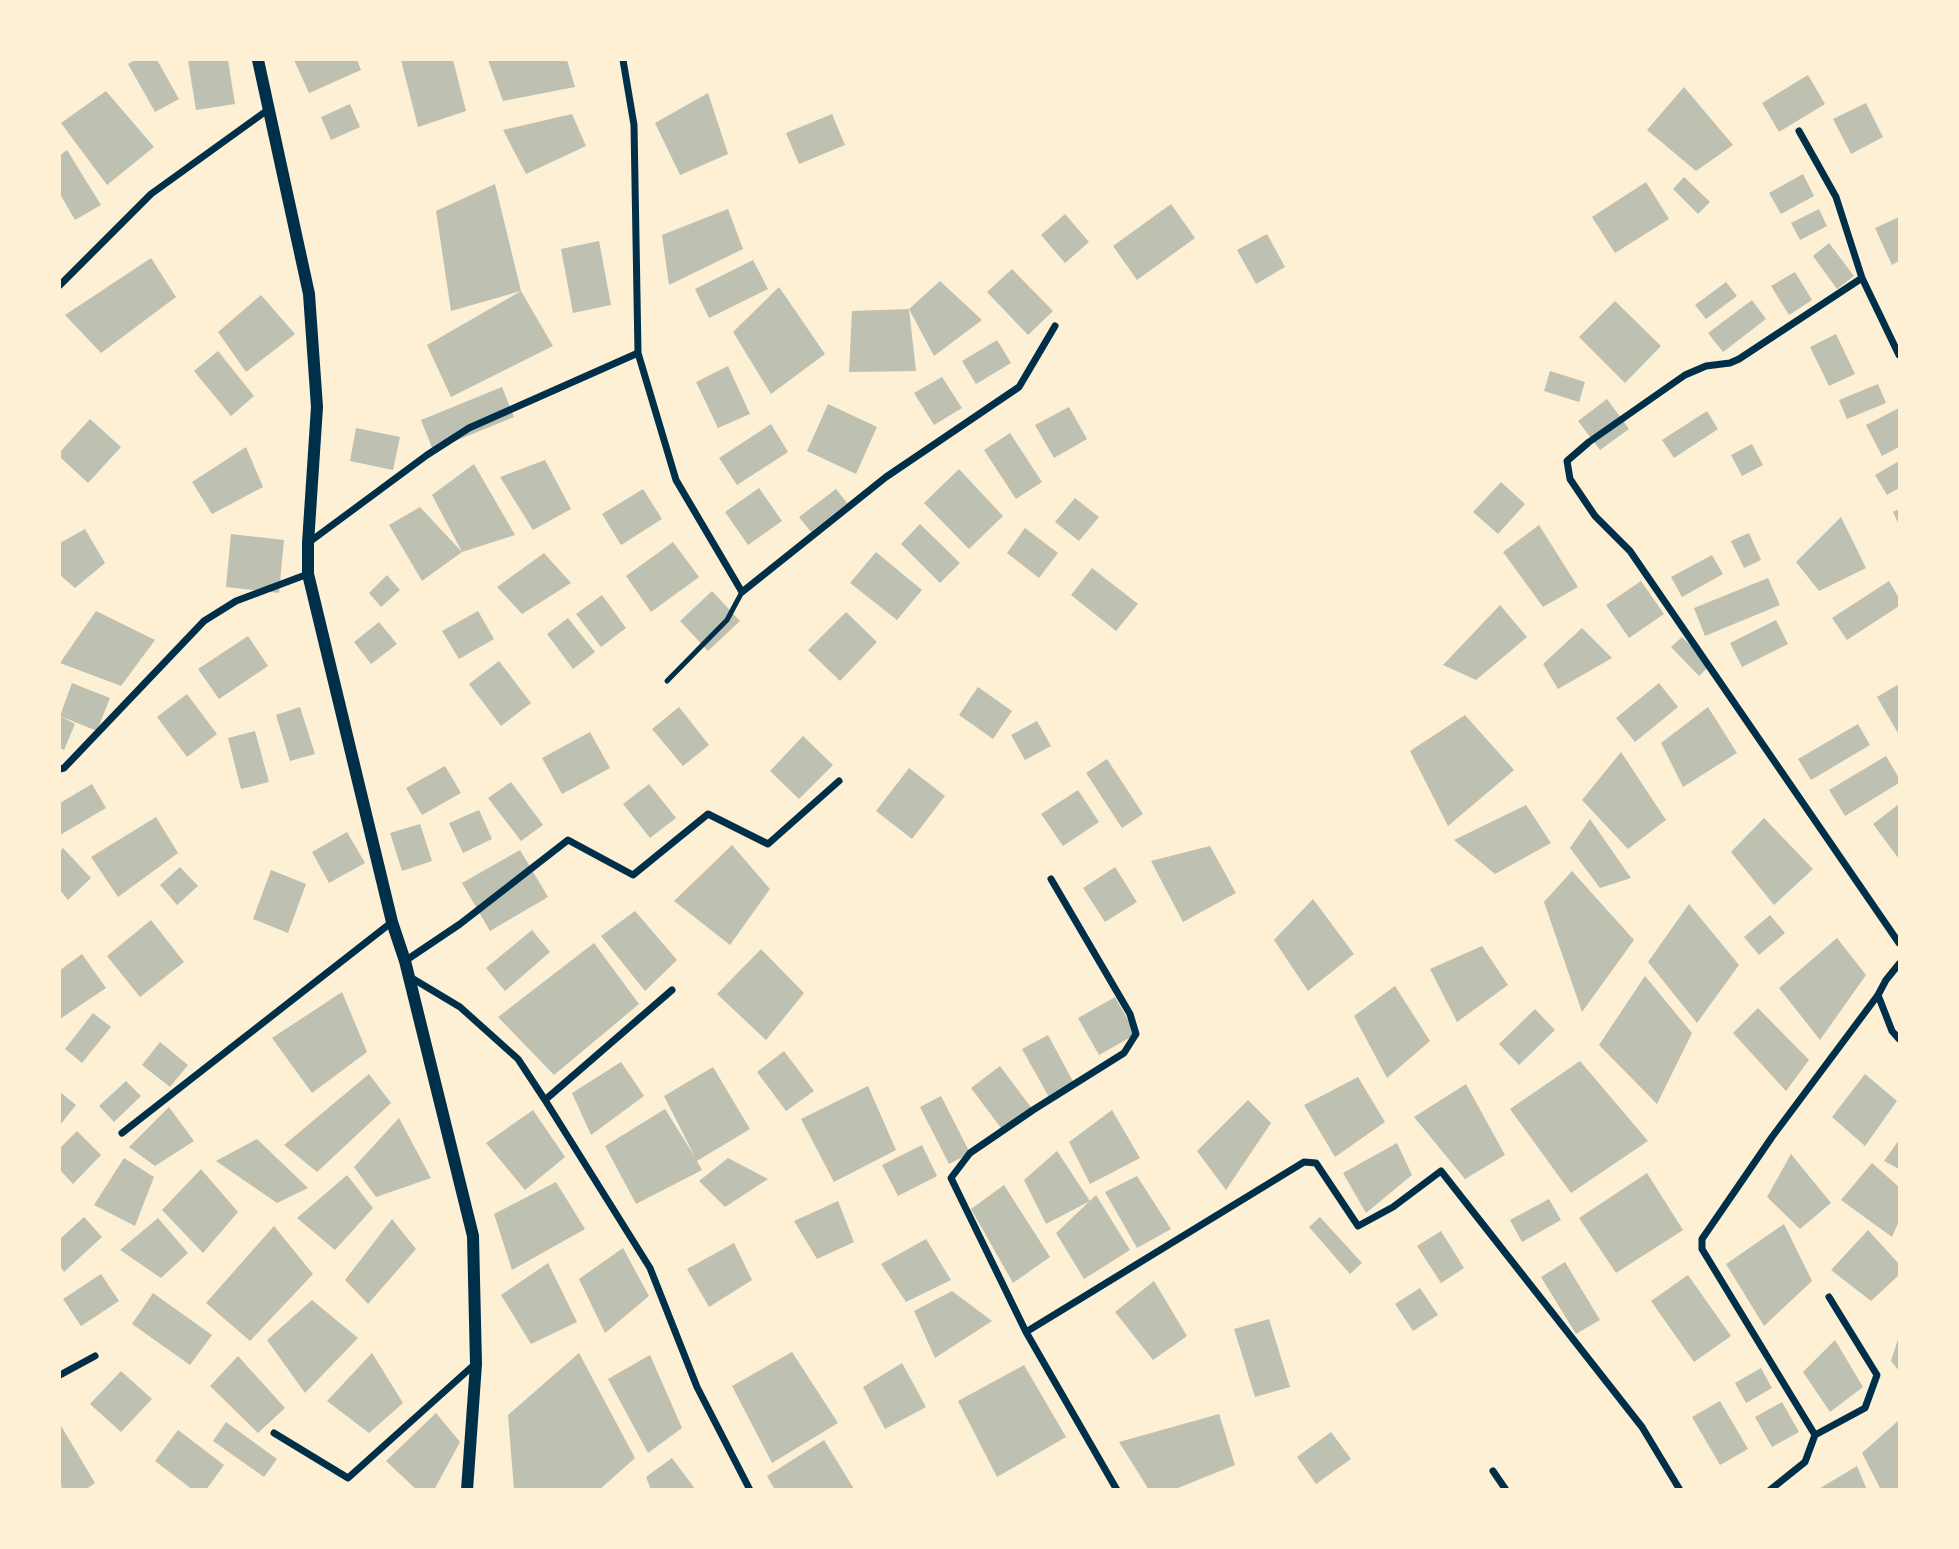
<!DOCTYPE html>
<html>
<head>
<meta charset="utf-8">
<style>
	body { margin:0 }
	#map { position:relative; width:1959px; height:1549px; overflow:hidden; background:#fdf0d5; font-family:Helvetica,sans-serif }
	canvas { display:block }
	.frame { position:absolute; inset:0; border:61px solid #fdf0d5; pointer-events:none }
</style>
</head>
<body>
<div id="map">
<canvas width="1959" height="1549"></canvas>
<div class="frame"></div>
</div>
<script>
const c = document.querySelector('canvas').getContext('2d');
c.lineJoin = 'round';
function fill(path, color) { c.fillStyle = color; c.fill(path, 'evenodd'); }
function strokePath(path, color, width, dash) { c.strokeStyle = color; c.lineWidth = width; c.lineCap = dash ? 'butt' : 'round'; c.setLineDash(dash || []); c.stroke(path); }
const building = new Path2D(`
	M135,60h22l22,39 -24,13 -27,-48z
	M188,60h40l7,44 -39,6z
	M294,60h63l4,10 -52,23z
	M401,60h52l13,51 -48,16z
	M488,60h79l8,27 -72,14z
	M1808,75l17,29 -46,28 -17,-29z
	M1684,87l49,58 -37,26 -49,-41z
	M106,91l48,56 -47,38 -46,-62z
	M708,93l20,61 -48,21 -25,-52z
	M1866,103l17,34 -32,17 -18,-35z
	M350,104l10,23 -29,13 -10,-23z
	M572,114l14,32 -60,28 -23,-44z
	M832,114l13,31 -46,19 -13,-31z
	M67,150l34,55 -26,15 -15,-26v-39z
	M1803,174l11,22 -33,18 -12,-21z
	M1684,177l26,25 -12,12 -25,-25z
	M1646,182l23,37 -54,34 -23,-36z
	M495,184l26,107 -70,20 -15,-100z
	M1171,204l24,34 -58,42 -24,-34z
	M728,209l15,40 -74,36 -7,-50z
	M1819,209l8,17 -27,14 -9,-17z
	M1065,214l24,28 -24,21 -24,-28z
	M1899,217v44l-7,4 -17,-37z
	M1267,234l18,33 -29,17 -19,-34z
	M599,241l12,64 -38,8 -12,-64z
	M1829,243l25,33 -17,13 -24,-33z
	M151,258l25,39 -75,56 -36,-38z
	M753,260l15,29 -59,29 -14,-29z
	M1012,269l41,42 -25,24 -41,-43z
	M1795,272l17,28 -23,15 -18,-29z
	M940,281l42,39 -48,36 -25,-47 7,62 -67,1 3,-61 57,-2z
	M1726,282l11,14 -31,23 -11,-14z
	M779,287l46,67 -54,40 -38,-62z
	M521,291l32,55 -102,51 -24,-52z
	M261,295l34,39 -49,38 -28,-40z
	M1752,300l14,19 -43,33 -15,-19z
	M1615,301l46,45 -36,37 -46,-46z
	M1836,334l19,40 -26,12 -19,-39z
	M997,340l14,23 -35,21 -14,-23z
	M218,351l36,45 -23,20 -37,-45z
	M728,366l22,48 -32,14 -22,-46z
	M1550,371l35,11 -6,20 -35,-11z
	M942,377l20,31 -28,17 -20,-32z
	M1878,384l8,19 -39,16 -8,-19z
	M502,387l12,30 -81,33 -12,-30z
	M1607,399l22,30 -29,21 -22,-29z
	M828,404l49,23 -21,47 -49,-23z
	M1069,407l18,32 -33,19 -19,-33z
	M1899,408v39l-17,9 -16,-31z
	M1707,411l11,18 -44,29 -12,-18z
	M90,419l31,28 -33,36 -28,-26v-5z
	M771,424l17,28 -51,33 -18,-27z
	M356,428l44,9 -7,33 -43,-9z
	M1010,433l32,49 -26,17 -32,-49z
	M1752,444l11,21 -21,11 -11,-21z
	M246,447l17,40 -51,27 -20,-32z
	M545,460l26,49 -38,21 -33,-53z
	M1899,461v27l-12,7 -12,-20z
	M474,464l41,71 -53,17 -40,29 -33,-56 31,-18 42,45 -30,-57z
	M959,469l44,47 -34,33 -45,-46z
	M1501,482l24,22 -27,30 -25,-22z
	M759,488l23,33 -34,24 -23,-33z
	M643,489l19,30 -41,26 -19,-31z
	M836,489l11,14 -36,29 -12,-15z
	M1075,498l24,19 -20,24 -24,-19z
	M1899,509v16l-6,-13z
	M1841,517l25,51 -47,23 -23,-29z
	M920,524l40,39 -20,20 -39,-39z
	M1539,525l39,62 -35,20 -40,-55z
	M1025,528l33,25 -19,25 -32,-25z
	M85,529l20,34 -30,25 -15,-13v-32z
	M1749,533l12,27 -17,8 -13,-27z
	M231,534l53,6 -5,53 -53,-6z
	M673,542l26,35 -48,35 -25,-36z
	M876,552l46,38 -25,30 -47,-37z
	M544,553l27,30 -49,31 -25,-27z
	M1712,555l11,19 -41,23 -11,-20z
	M1092,568l46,36 -22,27 -45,-36z
	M387,575l13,15 -19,17 -12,-14z
	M1768,578l12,27 -75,31 -11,-28z
	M1641,581l23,33 -35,24 -23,-33z
	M1889,581l10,17v8l-52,34 -15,-22z
	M712,591l28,30 -32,30 -28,-30z
	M602,595l24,33 -25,19 -25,-33z
	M1500,605l27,32 -51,43 -33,-15z
	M96,611l59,29 -34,46 -61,-23z
	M478,611l16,28 -35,20 -17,-28z
	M846,612l31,30 -37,39 -32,-31z
	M568,618l27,34 -22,17 -26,-35z
	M1776,620l12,24 -46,23 -12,-24z
	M379,622l18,22 -26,20 -17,-22z
	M1582,628l30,30 -54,31 -15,-25z
	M248,636l20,30 -49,33 -21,-30z
	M1682,637l28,28 -11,11 -28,-29z
	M499,661l32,42 -30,23 -32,-42z
	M72,683l38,15 -13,33 -37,-15z
	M1659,683l19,24 -43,35 -19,-24z
	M1899,684v51l-22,-38z
	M978,687l34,24 -19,28 -34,-24z
	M187,694l30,40 -30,23 -30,-40z
	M300,707l15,47 -25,7 -14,-46z
	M679,707l30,38 -26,21 -31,-37z
	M1708,707l29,46 -54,34 -22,-44z
	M1465,715l49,55 -66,56 -38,-75z
	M60,716l15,8 -11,26 -4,-2z
	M1037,721l14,25 -26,14 -14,-25z
	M1858,724l12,21 -59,35 -13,-21z
	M255,731l14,51 -28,7 -13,-51z
	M590,732l20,36 -48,26 -20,-36z
	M803,736l30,29 -34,34 -29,-28z
	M1621,752l45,68 -38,29 -46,-49z
	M1886,756l13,22v5l-54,33 -16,-26z
	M1107,759l36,55 -21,14 -36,-55z
	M445,766l16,27 -39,22 -16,-27z
	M909,768l36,28 -33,43 -36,-28z
	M511,782l32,43 -22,16 -33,-43z
	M92,784l14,24 -46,27v-32z
	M649,784l27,34 -26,20 -27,-34z
	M1078,790l21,32 -36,24 -22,-32z
	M1899,804v55l-26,-35z
	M1526,805l25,38 -56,31 -41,-34z
	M479,810l13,29 -29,14 -14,-30z
	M156,817l22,36 -60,44 -27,-40z
	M1764,818l49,51 -39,36 -43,-53z
	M1590,819l41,59 -31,10 -30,-40z
	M420,824l12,37 -30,10 -12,-38z
	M347,832l18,31 -36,20 -17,-31z
	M732,845l38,44 -40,56 -56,-44z
	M1210,846l26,47 -53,29 -32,-61z
	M63,848l28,30 -23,22 -8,-10v-38z
	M520,850l28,47 -58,34 -28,-48z
	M180,867l18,19 -21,19 -17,-20z
	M1115,867l22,35 -32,20 -22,-34z
	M271,870l35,14 -18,49 -35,-14z
	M1572,871l62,69 -52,72 -38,-110z
	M1313,899l41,55 -46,37 -34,-51z
	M1689,904l50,61 -42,58 -49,-61z
	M635,911l42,49 -32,31 -44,-55z
	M1770,915l15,18 -26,22 -15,-18z
	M151,920l33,42 -44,35 -33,-41z
	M532,930l18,22 -45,39 -19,-23z
	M1837,938l29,37 -46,65 -41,-52z
	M594,943l45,61 -85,71 -56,-58z
	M1482,946l26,39 -51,37 -27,-53z
	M761,949l43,44 -38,47 -49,-46z
	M82,954l24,34 -46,31v-49z
	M1645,976l47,57 -35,71 -58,-59z
	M1395,986l35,55 -43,37 -33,-62z
	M342,992l25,60 -55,41 -40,-55z
	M1115,997l21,37 -37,21 -21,-37z
	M1758,1008l51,52 -23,31 -53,-58z
	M1535,1009l20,21 -36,35 -20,-21z
	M93,1013l18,14 -29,36 -17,-14z
	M1048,1035l27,50 -25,14 -28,-50z
	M160,1042l28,23 -18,22 -28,-22z
	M784,1051l30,40 -28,20 -29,-39z
	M1580,1061l68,80 -77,52 -61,-84z
	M621,1062l23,34 -53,39 -19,-42z
	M1000,1066l33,44 -29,22 -33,-44z
	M713,1067l37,62 -53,32 5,9 -66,34 -31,-58 60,-37 30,48 -31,-61z
	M369,1074l22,29 -74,69 -33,-27z
	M1865,1074l32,27 -32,45 -33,-29z
	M1358,1077l27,45 -50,35 -31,-52z
	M126,1081l15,15 -27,26 -15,-16z
	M1466,1084l39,71 -40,24 -51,-62z
	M868,1086l28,64 -62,32 -33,-63z
	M60,1092l16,13 -16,20z
	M941,1096l29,57 -21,11 -29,-57z
	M1248,1100l23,23 -45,67 -29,-39z
	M169,1107l25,34 -39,25 -26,-19z
	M533,1110l32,47 -40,33 -39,-47z
	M1112,1110l28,48 -50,26 -21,-42z
	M399,1118l32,60 -55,19 -22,-30z
	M77,1131l24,24 -28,29 -13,-14v-22z
	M257,1139l51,49 -31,15 -61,-42z
	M1899,1140v29l-15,-8z
	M1397,1143l15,32 -46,38 -23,-40z
	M922,1145l15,31 -39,20 -16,-31z
	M1057,1151l33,50 -44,23 -22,-44z
	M1791,1154l40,49 -31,26 -33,-32z
	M124,1158l30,19 -19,49 -41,-21z
	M728,1158l40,21 -43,28 -26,-26z
	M1872,1163l27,24v34l-7,16 -51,-37z
	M201,1169l37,43 -35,41 -41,-43z
	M1647,1173l36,57 -67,43 -37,-55z
	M347,1175l26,33 -38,42 -38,-32z
	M1137,1176l34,53 -34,19 -32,-56z
	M556,1182l29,47 -73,41 -18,-56z
	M1004,1185l46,72 -37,26 -42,-74z
	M1096,1195l34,55 -46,29 -28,-46z
	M1549,1199l12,21 -39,22 -12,-22z
	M838,1201l16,41 -37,17 -23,-38z
	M84,1217l18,20 -38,35 -4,-6v-27z
	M1320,1217l42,46 -12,11 -41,-47z
	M158,1218l30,35 -27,25 -41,-28z
	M392,1219l24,30 -48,55 -23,-24z
	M1784,1224l28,57 -48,45 -38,-62z
	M274,1226l39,48 -63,67 -44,-38z
	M1868,1230l31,34v11l-28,26 -40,-31z
	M1441,1231l23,37 -23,15 -24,-37z
	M926,1239l25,41 -45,22 -25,-38z
	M734,1243l18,37 -43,27 -22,-38z
	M623,1248l26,48 -44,37 -26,-54z
	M1565,1262l35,58 -24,14 -35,-57z
	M548,1263l29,59 -46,22 -30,-49z
	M101,1274l18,27 -38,25 -18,-27z
	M1688,1275l43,61 -37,26 -43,-61z
	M1154,1281l33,55 -34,24 -38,-48z
	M1420,1288l18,27 -25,16 -18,-27z
	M952,1291l40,30 -57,37 -21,-47z
	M153,1293l59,42 -22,30 -58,-41z
	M312,1300l46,38 -53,55 -38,-53z
	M1269,1319l21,68 -35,10 -21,-68z
	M1899,1336v35l-8,-10z
	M1835,1340l28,47 -33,25 -27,-40z
	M792,1352l46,71 -66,40 -40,-77z
	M372,1353l31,50 -34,30 -42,-32z
	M579,1353l56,105 -36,32h-85l-6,-75z
	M650,1355l32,73 -34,25 -40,-74z
	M238,1356l47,52 -27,25 -48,-47z
	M902,1363l24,44 -41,22 -22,-42z
	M1024,1365l42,72 -69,40 -39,-76z
	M1761,1368l11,20 -26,15 -11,-20z
	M121,1371l31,28 -31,33 -31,-28z
	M1720,1401l28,48 -28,16 -28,-48z
	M1782,1402l17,30 -27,15 -17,-30z
	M436,1413l24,29 -26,48h-17l-31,-29z
	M1219,1414l16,51 -62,25h-24l-30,-48z
	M1899,1420v70h-18l-19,-37z
	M226,1422l51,37 -13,18 -51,-36z
	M60,1424l35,59 -10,7h-22l-3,-6z
	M178,1430l46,35 -18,25h-13l-38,-29z
	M1331,1432l20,27 -35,25 -19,-27z
	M824,1440l30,49 -79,1 -8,-14z
	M672,1458l24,32h-45l-5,-13z
	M1857,1466l10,24h-50z`);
const service = new Path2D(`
	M667,681l60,-61 15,-28`);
const minor = new Path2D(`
	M623,60l11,65 4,228 38,127 66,112 144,-115 133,-90 36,-61
	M1799,131l37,66 26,81 37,77
	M1862,278l-123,81 -9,4 -24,3 -21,9 -96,67 -22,19 3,18 25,37 35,35 269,392
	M60,285l91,-91 118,-85
	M308,543l119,-88 42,-27 169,-75
	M60,769l4,-1 140,-147 32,-20 72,-27
	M1051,879l79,135 6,20 -12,19 -91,57 -63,43 -19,25 75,154 91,158
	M405,961l55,-37 108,-84 65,35 75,-61 60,30 71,-63
	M410,977l50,30 58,52 27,41 105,168 47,119 53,103
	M1878,995l14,36 7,8
	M545,1100l127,-110
	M122,1133l270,-211
	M1026,1332l278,-170 12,1 42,63 35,-19 48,-36 201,256 38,63
	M60,1375l35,-19
	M274,1433l74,45 127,-114
	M1815,1435l50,-27 12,-33 -48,-78
	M1493,1471l13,19
	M1770,1490l35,-28 10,-27 -113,-186v-10l70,-102 106,-142 8,-15 13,-16`);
const tertiary = new Path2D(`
	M258,60l51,234 8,113 -9,136v31l84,348 13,39 68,275 3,128 -9,126`);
fill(building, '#bec0b2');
strokePath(service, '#003049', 5);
strokePath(minor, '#003049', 7);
strokePath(tertiary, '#003049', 12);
</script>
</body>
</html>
